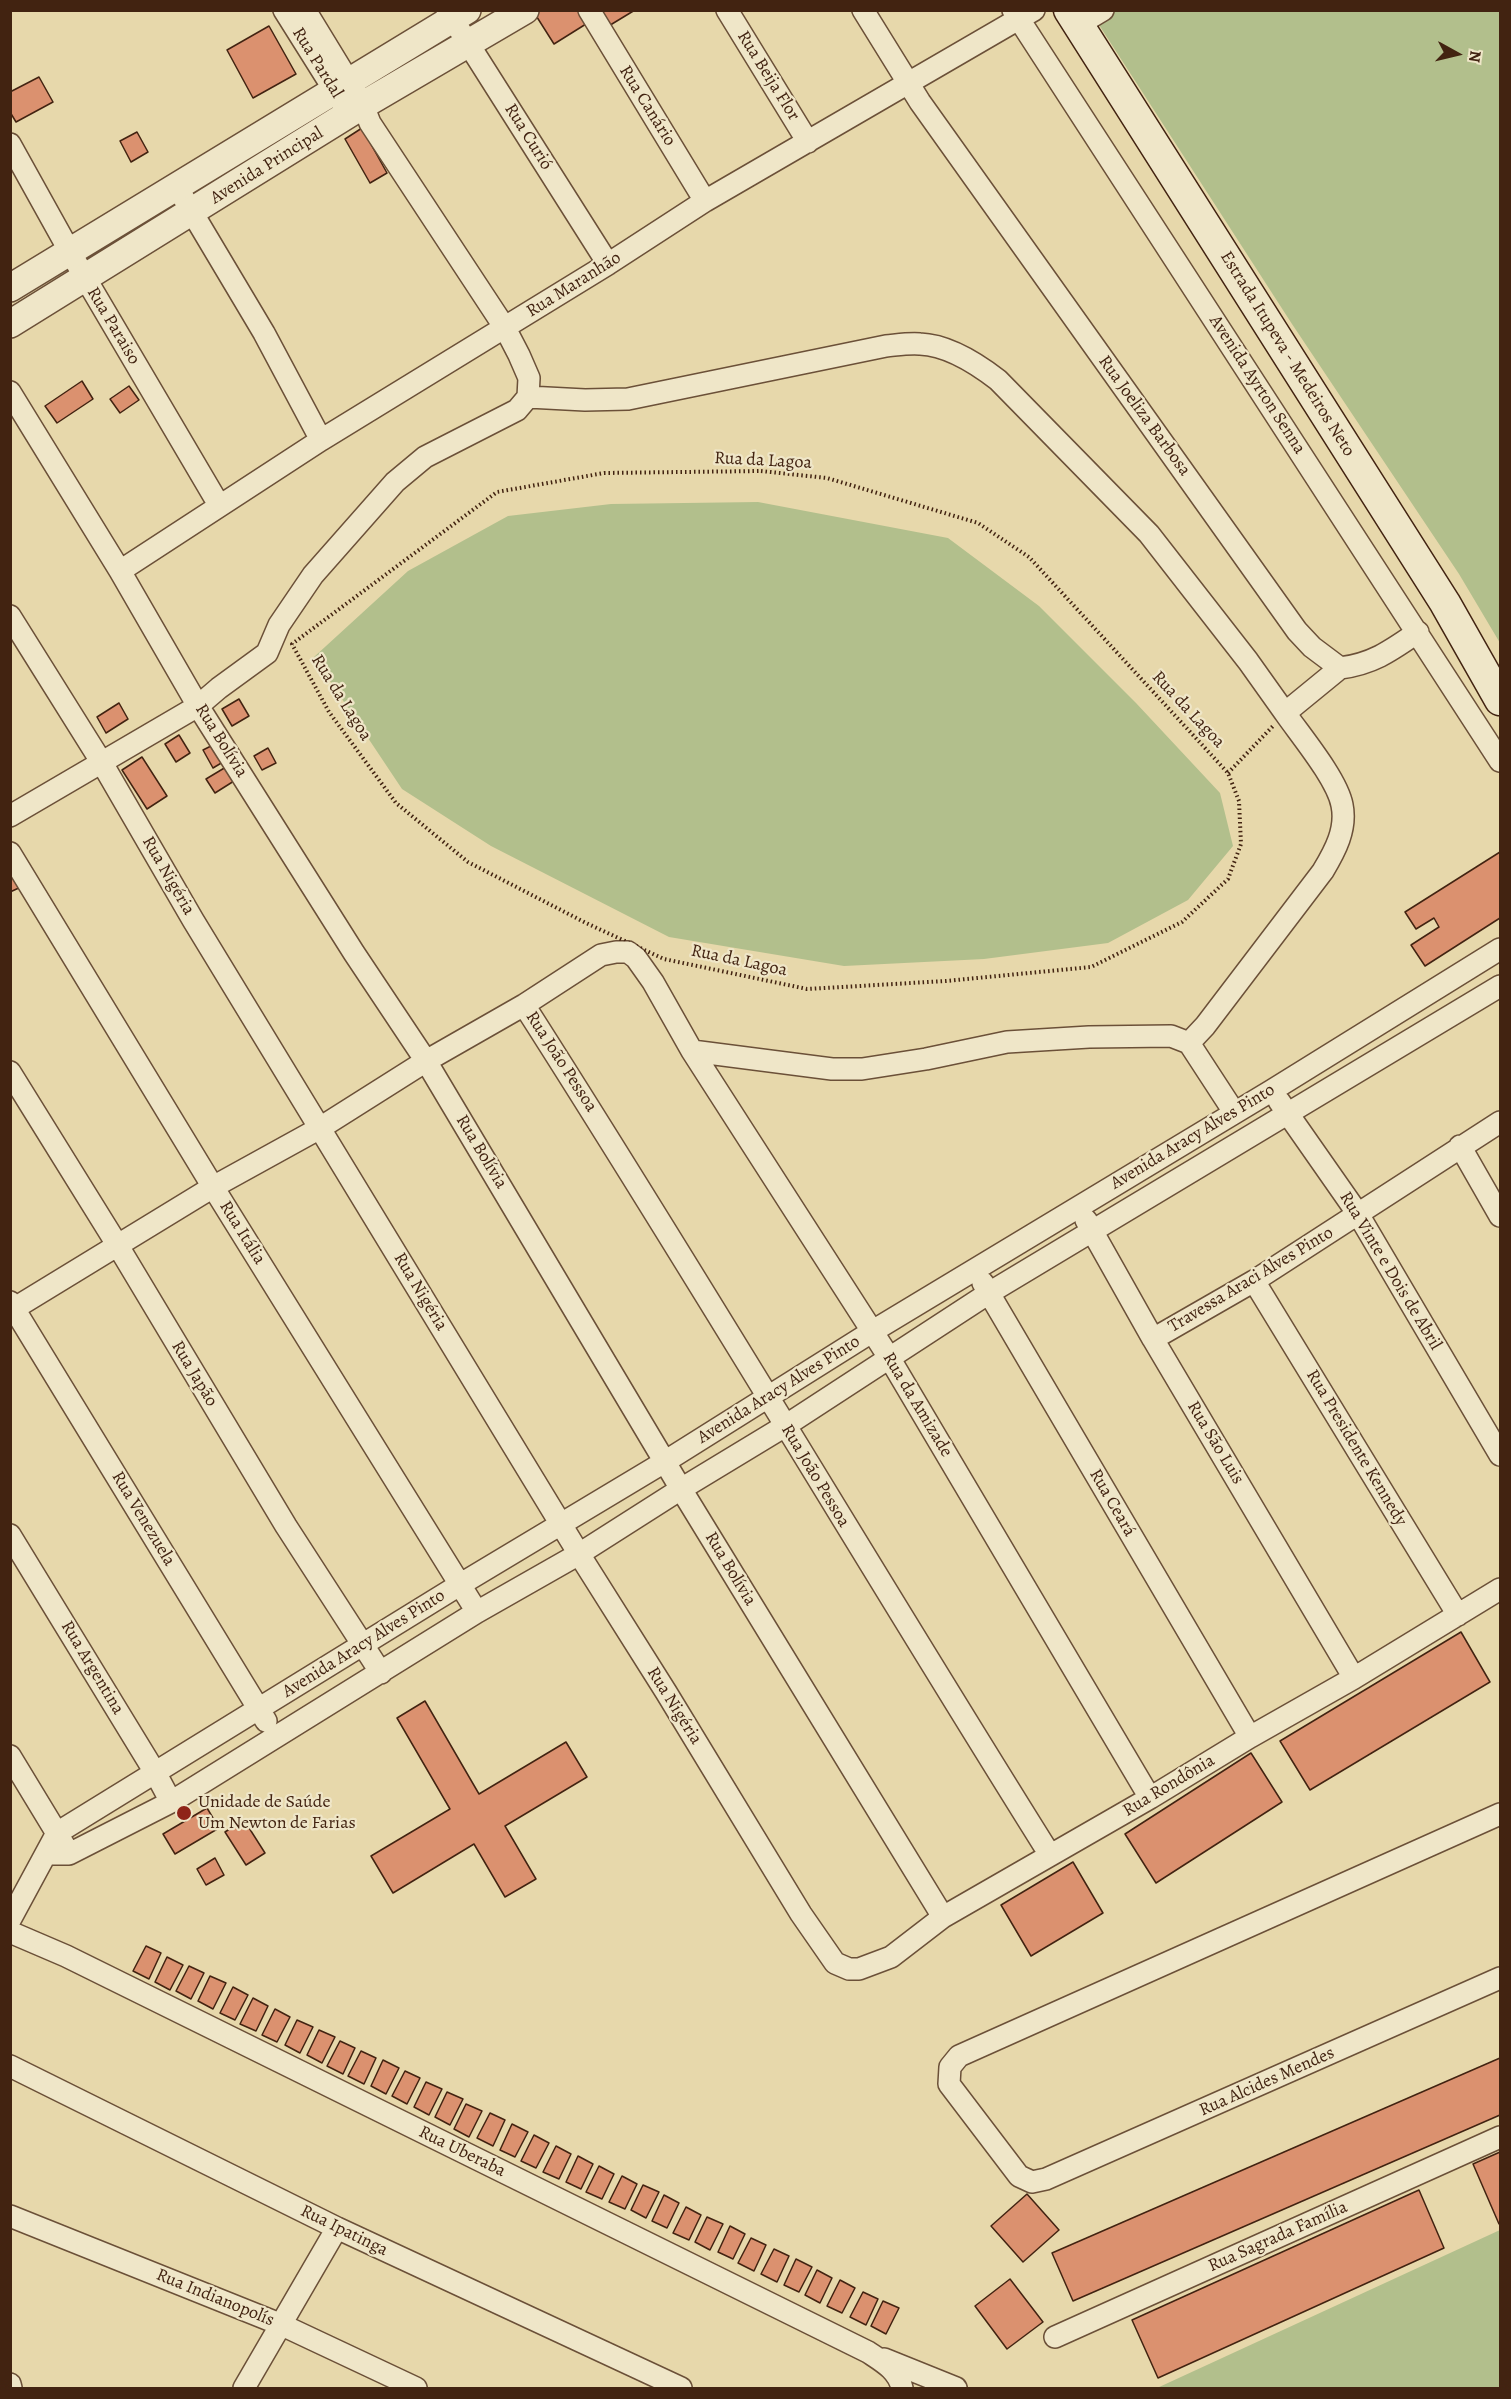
<!DOCTYPE html>
<html>
<head>
<meta charset="utf-8">
<style>
	body { margin:0 }
	#map { position:relative; width:1511px; height:2399px; overflow:hidden; background:#e7d8ab; font-family:Alegreya,serif }
	canvas { display:block }
	.frame { position:absolute; inset:0; border:12px solid #422311; pointer-events:none }
	.north { position:absolute; left:1427px; top:24px; width:60px; height:60px; -webkit-text-stroke:4px #efe6c8; paint-order:stroke; rotate:98deg; font-size:16px; font-weight:700; line-height:24px; text-align:center; color:#422311 }
	.north::after { content:''; display:block; margin:auto; width:21px; height:27px; background:#422311; clip-path:polygon(50% 0,100% 100%,50% 72%,0 100%) }
</style>
</head>
<body>
<div id="map">
<canvas width="1511" height="2399"></canvas>
<div class="frame"></div>
<div class="north">N</div>
</div>
<script>
const c = document.querySelector('canvas').getContext('2d');
c.lineJoin = 'round';
function fill(path, color) { c.fillStyle = color; c.fill(path, 'evenodd'); }
function strokePath(path, color, width, dash) { c.strokeStyle = color; c.lineWidth = width; c.lineCap = dash ? 'butt' : 'round'; c.setLineDash(dash || []); c.stroke(path); }
function drawText(font, color, halo, rows, align = 'center') {
  c.font = font + ' Alegreya,serif'; c.lineWidth = 4.5; c.setLineDash([]); c.textBaseline = 'middle'; c.strokeStyle = halo; c.fillStyle = color; for (const [text, x, y, turn = 0] of rows) {
    c.save(); c.translate(x, y); c.rotate((+turn || 0) * Math.PI / 180); c.textAlign = isNaN(turn) ? turn : align; if (halo) c.strokeText(text, 0, 0); c.fillText(text, 0, 0); c.restore();
  }
}
const green = new Path2D(`
	M1090,11h410v632l-41,-69 -167,-250z
	M758,502l190,36 91,68 97,97 84,90 13,53 -45,54 -80,43 -124,16 -140,7 -175,-29 -178,-91 -89,-57 -88,-132 94,-86 100,-55 103,-12z
	M1500,2230v158h-343z`);
const building = new Path2D(`
	M540,10h38l8,14 -32,20 -19,-30z
	M598,10h37l-28,17z
	M269,26l27,48 -43,24 -26,-48z
	M39,77l14,25 -37,20 -6,-10v-20z
	M362,128l25,45 -17,10 -25,-44z
	M137,132l11,20 -17,10 -11,-21z
	M82,381l11,18 -36,24 -12,-17z
	M129,386l10,14 -19,13 -10,-14z
	M239,699l10,17 -17,10 -10,-17z
	M119,703l9,16 -22,14 -9,-16z
	M179,735l11,18 -14,9 -11,-18z
	M213,745l10,17 -10,6 -10,-18z
	M268,748l8,15 -14,7 -8,-14z
	M142,757l25,39 -20,13 -25,-39z
	M226,767l8,14 -19,12 -9,-14z
	M1500,852v66l-75,48 -14,-21 28,-18 -5,-9 -18,11 -11,-17z
	M10,867l11,20 -11,5z
	M1461,1632l29,50 -180,108 -30,-49z
	M425,1701l54,93 87,-52 21,35 -82,49 31,53 -31,18 -31,-53 -81,49 -22,-37 79,-47 -53,-91z
	M1251,1753l31,49 -126,81 -31,-49z
	M207,1808l12,20 -44,26 -12,-20z
	M244,1820l21,33 -19,12 -21,-33z
	M215,1858l9,17 -18,10 -9,-16z
	M1073,1862l30,51 -72,43 -30,-51z
	M146,1946l15,7 -12,26 -16,-8z
	M167,1957l16,8 -13,25 -15,-8z
	M189,1966l15,7 -13,26 -15,-8z
	M210,1976l16,7 -13,26 -15,-8z
	M233,1987l15,8 -13,25 -15,-7z
	M253,1998l15,8 -12,25 -16,-7z
	M275,2009l15,8 -13,25 -15,-7z
	M297,2020l16,7 -13,26 -15,-8z
	M319,2030l16,7 -13,26 -15,-8z
	M340,2041l15,7 -12,26 -16,-8z
	M361,2051l15,7 -12,26 -16,-8z
	M1500,2058v57l-427,186 -21,-48z
	M383,2060l16,8 -13,26 -15,-8z
	M405,2071l15,7 -13,26 -15,-8z
	M426,2082l16,7 -13,26 -15,-8z
	M447,2092l16,7 -13,26 -15,-8z
	M466,2104l16,7 -13,26 -15,-8z
	M490,2113l15,7 -12,26 -16,-8z
	M512,2124l16,8 -13,25 -15,-7z
	M534,2135l15,8 -13,25 -15,-7z
	M556,2146l15,8 -12,25 -16,-7z
	M1500,2152v72h-1l-26,-60z
	M578,2156l15,8 -12,25 -15,-7z
	M599,2166l15,8 -12,25 -16,-7z
	M622,2176l15,8 -12,25 -16,-7z
	M643,2185l16,7 -13,26 -15,-8z
	M1419,2190l25,58 -286,130 -26,-58z
	M1027,2194l32,36 -36,32 -32,-36z
	M664,2195l15,8 -12,25 -15,-7z
	M686,2207l15,8 -12,25 -16,-7z
	M707,2217l16,7 -13,26 -15,-8z
	M730,2226l15,8 -12,25 -15,-7z
	M751,2238l15,7 -12,26 -16,-8z
	M774,2249l15,7 -12,26 -16,-8z
	M796,2259l16,8 -13,25 -15,-7z
	M817,2270l15,8 -12,25 -15,-8z
	M1010,2279l33,43 -36,27 -32,-43z
	M840,2280l15,8 -13,25 -15,-7z
	M863,2292l15,7 -12,26 -16,-8z
	M883,2301l16,7 -13,26 -15,-8z`);
const path = new Path2D(`
	M761,471l66,7 151,45 51,34 199,216 11,28 2,43 -13,35 -46,43 -91,45 -145,14 -139,8 -143,-30 -78,-36 -118,-61 -72,-59 -67,-91 -37,-68 205,-152 107,-19z
	M1228,773l45,-47`);
const minor = new Path2D(`
	M284,10l59,94
	M447,10l161,254
	M589,10l116,191
	M727,10l81,132
	M863,10l57,92 377,529 15,16 28,21c33,-4 52,-18 78,-36
	M1013,10l487,751
	M1078,25l25,-15
	M10,144l60,108 149,253
	M177,187l87,146 57,107
	M10,392l110,179 78,135 156,247 72,108 255,428 262,428
	M528,397l57,3 43,-1 258,-53c11,-1 23,-3 34,-2 28,1 56,19 78,36l151,154 99,127 37,52
	M120,571l201,-131 287,-176 97,-63 329,-191
	M10,616l92,147 91,157 386,634 87,138 135,222 34,49 14,6h10l32,-12 52,-40 207,-119 100,-61 104,-59 146,-89
	M10,816l188,-110 21,-18 48,-35 12,-28 34,-50 82,-93 30,-25 92,-47 11,-13 1,-19 -10,-23 -14,-27 -135,-205 -7,-18 -58,-95
	M10,853l203,334 264,425
	M524,1005c180,281 349,568 526,850
	M1189,1043l16,-17 118,-155c12,-20 24,-42 19,-66 -5,-26 -41,-69 -57,-92l55,-45
	M692,1051l140,18h30l64,-10 81,-17 82,-5 82,-1 18,7 45,69
	M10,1072l108,174 168,280 95,147
	M1279,1101l79,113 142,241
	M1460,1146l40,70
	M1086,1220l67,119 201,339
	M1254,1281l204,334
	M983,1283l267,454
	M10,1302l256,419
	M10,1311l203,-124 107,-59 106,-67 98,-56 77,-50 15,-3h12l8,6 17,24 39,69 198,308 260,439
	M1153,1339l101,-58 246,-159
	M10,1535l146,239 15,28
	M10,1756l54,89
	M1500,1814l-541,242 -9,11 -1,17 70,92 13,6 14,-3 454,-201
	M46,1854h23l102,-52 306,-190 102,-58 102,-65 104,-63 204,-133 511,-307
	M10,1920l47,-87 404,-249 205,-123 207,-130 398,-240 229,-142
	M10,1932l56,24 802,396c15,10 30,18 34,36
	M10,2066l327,162 344,160
	M10,2216l272,109 134,63
	M1055,2337l445,-200
	M884,2359l72,29
	M10,2384l1,4
	M244,2388l93,-160`);
const tertiary = new Path2D(`
	M10,288l457,-278
	M10,324l353,-219 162,-95`);
const secondary = new Path2D(`
	M1069,10l376,593 55,97`);
const markers = [
	[184,1813,8,"#8f2418"]
];
const streetNames = [
	["Rua Pardal",317,63,58],
	["Rua Beija Flor",768,76,58],
	["Rua Canário",647,106,58],
	["Rua Curió",528,137,58],
	["Avenida Principal",267,166,-32],
	["Rua Maranhão",574,285,-32],
	["Rua Paraiso",113,326,59],
	["Estrada Itupeva - Medeiros Neto",1287,354,58],
	["Avenida Ayrton Senna",1257,385,57],
	["Rua Joeliza Barbosa",1144,416,54],
	["Rua da Lagoa",763,461,3],
	["Rua da Lagoa",341,698,58],
	["Rua da Lagoa",1188,710,47],
	["Rua Bolívia",221,741,58],
	["Rua Nigéria",168,876,60],
	["Rua da Lagoa",739,961,12],
	["Rua João Pessoa",561,1062,57],
	["Avenida Aracy Alves Pinto",1193,1137,-31],
	["Rua Bolívia",481,1152,59],
	["Rua Itália",242,1233,58],
	["Rua Vinte e Dois de Abril",1390,1271,59],
	["Travessa Araci Alves Pinto",1251,1280,-31],
	["Rua Nigéria",420,1292,59],
	["Rua Japão",194,1374,59],
	["Avenida Aracy Alves Pinto",779,1390,-32],
	["Rua da Amizade",917,1405,59],
	["Rua São Luis",1215,1443,59],
	["Rua Presidente Kennedy",1356,1448,59],
	["Rua João Pessoa",815,1476,59],
	["Rua Ceará",1112,1503,60],
	["Rua Venezuela",143,1519,59],
	["Rua Bolívia",730,1569,59],
	["Avenida Aracy Alves Pinto",364,1644,-32],
	["Rua Argentina",92,1668,59],
	["Rua Nigéria",674,1706,58],
	["Rua Rondônia",1169,1786,-31],
	["Rua Alcides Mendes",1267,2082,-24],
	["Rua Uberaba",462,2152,26],
	["Rua Ipatinga",344,2231,26],
	["Rua Sagrada Família",1278,2237,-24],
	["Rua Indianopolís",215,2298,22]
];
const poiNames = [
	["Unidade de Saúde",198,1803],
	["Um Newton de Farias",198,1824]
];
fill(green, '#b2bf8c');
fill(building, '#db916f');
strokePath(building, '#422311', 1.5);
strokePath(minor, '#6b5038', 24);
strokePath(tertiary, '#6b5038', 30);
strokePath(secondary, '#422311', 33);
strokePath(path, '#422311', 4, [1.5, 3]);
strokePath(minor, '#efe6c8', 21);
strokePath(tertiary, '#efe6c8', 27);
strokePath(secondary, '#efe6c8', 30);
for (const [x, y, r, color] of markers) { const dot = new Path2D(); dot.arc(x, y, r, 0, 2 * Math.PI); c.fillStyle = color; c.fill(dot); strokePath(dot, '#efe6c8', 2); }
drawText('18px', '#422311', '#efe6c8', streetNames);
drawText('18px', '#422311', '#efe6c8', poiNames, 'left');
</script>
</body>
</html>
